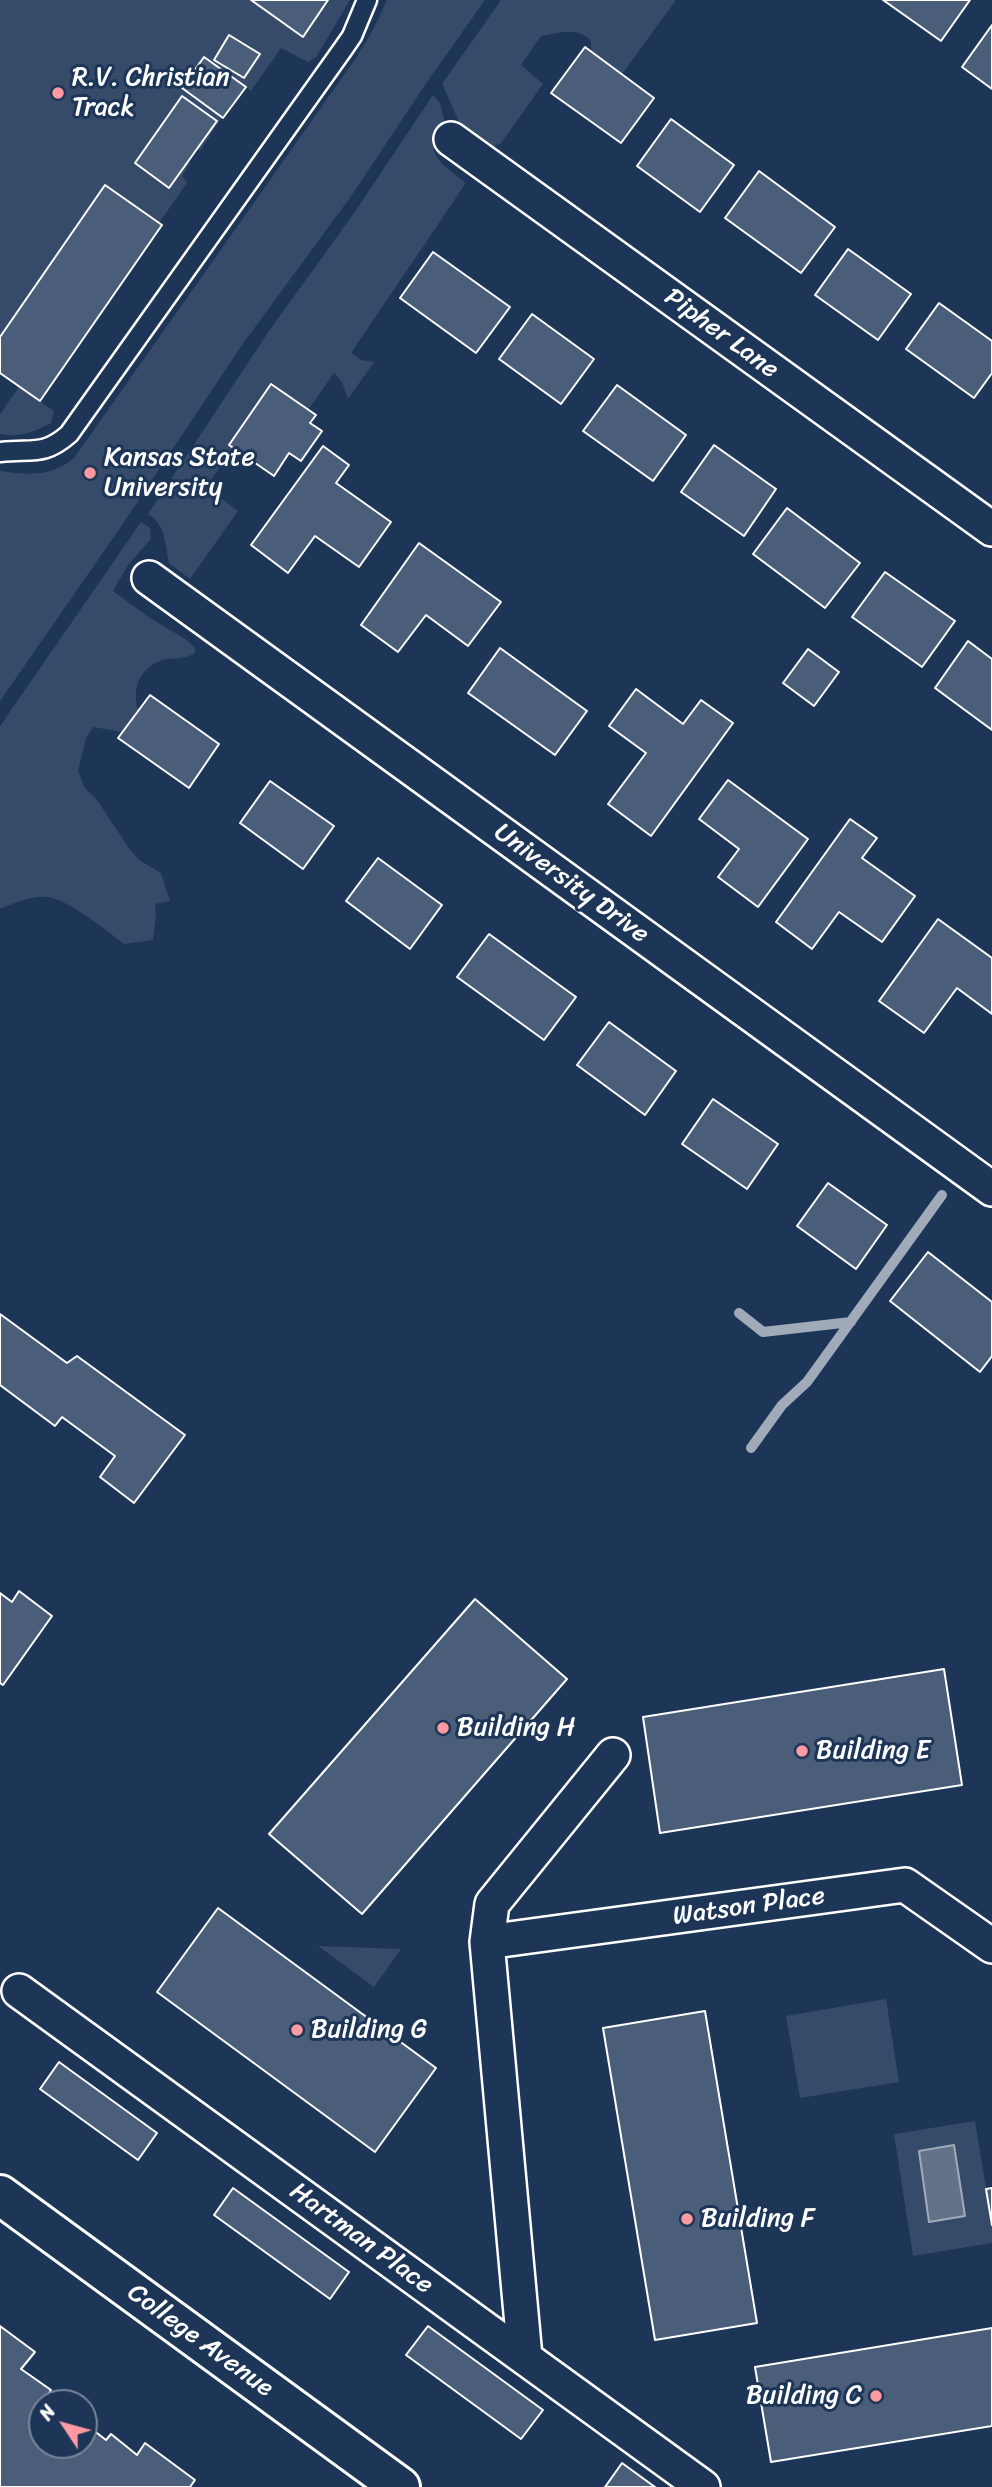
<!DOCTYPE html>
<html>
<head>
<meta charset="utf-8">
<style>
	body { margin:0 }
	#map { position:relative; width:992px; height:2487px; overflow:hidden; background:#1d3557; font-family:Sriracha,sans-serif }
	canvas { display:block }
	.north { position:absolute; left:28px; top:2389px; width:70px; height:70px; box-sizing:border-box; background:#1d3557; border:2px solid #77869a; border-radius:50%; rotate:306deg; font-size:19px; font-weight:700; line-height:28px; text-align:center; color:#fff }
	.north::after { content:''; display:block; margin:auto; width:24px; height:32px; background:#ff9aa2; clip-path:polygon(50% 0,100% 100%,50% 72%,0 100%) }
</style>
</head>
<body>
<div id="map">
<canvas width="992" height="2487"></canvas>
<div class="north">N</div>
</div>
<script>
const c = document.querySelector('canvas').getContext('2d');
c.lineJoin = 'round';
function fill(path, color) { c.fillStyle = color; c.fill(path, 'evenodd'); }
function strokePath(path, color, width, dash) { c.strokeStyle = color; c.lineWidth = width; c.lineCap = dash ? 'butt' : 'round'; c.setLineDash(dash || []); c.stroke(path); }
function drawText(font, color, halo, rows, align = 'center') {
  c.font = font + ' Sriracha,sans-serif'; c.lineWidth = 6; c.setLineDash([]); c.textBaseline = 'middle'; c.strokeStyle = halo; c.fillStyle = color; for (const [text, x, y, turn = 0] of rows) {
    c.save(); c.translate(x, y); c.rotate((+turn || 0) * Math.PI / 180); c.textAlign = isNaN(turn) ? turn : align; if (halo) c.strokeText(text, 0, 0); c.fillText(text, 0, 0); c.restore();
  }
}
const green = new Path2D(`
	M0,0h251l51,36 26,-36h22l-34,57 -8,5 -27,-14 -30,43 -47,-34 -22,30 40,30 -22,34 -3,-2 19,-28 -34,-25 -47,67 34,25 19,-26 2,1 -8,13 5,7 -28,40 -54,-37 -105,151z
	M387,0h98l-58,82 -75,113 -110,150 -124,186 -118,170v-230c29,4 51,6 74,-13l282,-400 17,-28z
	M501,0h175l-54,74 -31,-23v-10c-13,-15 -33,-8 -50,-5l-20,29 22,19 -42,59 -8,4c-37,-12 -36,-35 -51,-63z
	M433,95l7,8 5,21c-3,6 -9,14 -11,20 -4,16 23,31 32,39l-115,170 10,7 13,2 -26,37 -6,-17 -8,-9 -26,37 -37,-26 -42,61 4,3 -27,39 32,24 -48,68 -21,-16c-4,-19 -3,-38 -21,-49l121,-183 85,-118z
	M19,387l35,24 -3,12c-17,9 -32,15 -51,11v-20z
	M141,522l9,6 1,11 -23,26 -15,26 37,27 37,22 8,8 -1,6c-14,7 -26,2 -37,8 -19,10 -25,30 -19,48l-15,22 -30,-5 -7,11 -8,33 7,17 12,12 31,47 11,13 22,13 9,28 -15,3 1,11 -3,25 -29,4c-17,-13 -55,-44 -76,-47 -17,-2 -33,6 -48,12v-183z
	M318,1946l83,3 -27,38z
	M886,1999l13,83 -99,16 -14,-82z
	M975,2121l17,104v18l-79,13 -19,-122z`);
const water = new Path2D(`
	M954,2145l11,71 -36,6 -10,-71z`);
const stream = new Path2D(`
	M739,1313l24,19 88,-10
	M751,1448l31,-43 25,-23 135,-187`);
const building = new Path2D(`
	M251,0h77l-25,37z
	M883,0h87l-29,41z
	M992,25v64l-30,-22z
	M229,35l31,19 -16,24 -30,-18z
	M585,47l69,51 -33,45 -70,-50z
	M204,57l42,30 -23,31 -41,-30z
	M182,96l35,25 -48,67 -34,-25z
	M671,119l63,46 -34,47 -63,-46z
	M759,171l76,56 -34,46 -76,-55z
	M105,185l57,40 -122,176 -40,-28v-36z
	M848,249l63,45 -33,46 -63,-45z
	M433,252l77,55 -34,46 -76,-55z
	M939,303l53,38v32l-18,25 -68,-49z
	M532,314l62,45 -33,45 -62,-45z
	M271,384l45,31 -6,8 12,8 -21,30 -12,-8 -15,23 -45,-31z
	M617,385l69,50 -33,46 -70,-50z
	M714,445l62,44 -32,47 -63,-44z
	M323,446l26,19 -13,18 55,39 -32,45 -44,-31 -27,37 -37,-28z
	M787,508l73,55 -35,45 -72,-54z
	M419,543l82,59 -33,44 -42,-31 -28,37 -37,-27z
	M885,572l70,49 -33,46 -70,-50z
	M968,641l24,18v71l-57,-42z
	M500,648l87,63 -32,44 -87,-62z
	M808,649l31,23 -25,34 -31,-23z
	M636,689l47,35 18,-24 32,23 -82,113 -43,-32 38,-51 -37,-27z
	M150,695l69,49 -30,44 -71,-50z
	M728,780l80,59 -50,68 -40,-30 21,-28 -40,-30z
	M270,781l64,45 -31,43 -63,-46z
	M850,819l27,19 -15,20 53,38 -33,46 -43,-30 -27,37 -36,-27z
	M378,858l64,47 -32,44 -64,-48z
	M938,919l54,39v56l-35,-26 -33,45 -45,-32z
	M489,934l87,63 -32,43 -87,-63z
	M609,1022l67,49 -31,44 -68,-50z
	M713,1099l65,45 -31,45 -65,-45z
	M828,1183l59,42 -31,44 -59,-43z
	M928,1252l64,50v54l-12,16 -90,-71z
	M0,1314l67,49 10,-7 108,79 -51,68 -34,-26 15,-21 -53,-39 -7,9 -55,-41z
	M19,1591l33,25 -49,69 -3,-2v-90l12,9z
	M475,1599l92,80 -205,235 -93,-80z
	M944,1669l18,116 -302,48 -17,-116z
	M218,1908l218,160 -61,84 -218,-160z
	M705,2011l52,312 -102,17 -52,-312z
	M59,2062l98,71 -19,27 -98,-71z
	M233,2188l116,84 -19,27 -116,-84z
	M992,2188v37l-6,-36z
	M0,2326l35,26 -14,17 30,21 -3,5 10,8h-16v42h42v-22l22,17 5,-6 26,21 8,-12 50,37 -5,7h-190z
	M428,2326l115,84 -22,29 -115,-84z
	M992,2328v98l-221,36 -16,-95z
	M622,2463l33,24h-50z`);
const service = new Path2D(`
	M0,452c31,-4 43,5 69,-18l274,-385 9,-13 15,-36`);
const minor = new Path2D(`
	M451,139l541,390
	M149,578l843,611
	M487,1942l418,-57 87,61
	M19,1991l684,496
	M525,2357l-38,-415 5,-38 121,-149`);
const tertiary = new Path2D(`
	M0,2195l400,292`);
const markers = [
	[58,93,7,"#ff9aa2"],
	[90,473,7,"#ff9aa2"],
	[443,1728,7,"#ff9aa2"],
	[802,1751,7,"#ff9aa2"],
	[297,2030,7,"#ff9aa2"],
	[687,2219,7,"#ff9aa2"],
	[876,2396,7,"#ff9aa2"]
];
const poiNames = [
	["R.V. Christian",72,78],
	["Track",72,108],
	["Kansas State",104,458],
	["University",104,488],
	["Building H",457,1728],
	["Building E",816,1751],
	["Building G",311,2030],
	["Building F",701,2219],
	["Building C",862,2396,"right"]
];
const streetNames = [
	["Pipher Lane",721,334,36],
	["University Drive",571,884,36],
	["Watson Place",749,1907,-8],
	["Hartman Place",361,2239,36],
	["College Avenue",200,2341,36]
];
fill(green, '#364b69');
fill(water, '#617289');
strokePath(water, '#a0aab8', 2);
strokePath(stream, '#a0aab8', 10);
fill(building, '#4a5d79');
strokePath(building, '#fff', 2);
strokePath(service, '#fff', 23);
strokePath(minor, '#fff', 38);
strokePath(tertiary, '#fff', 44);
strokePath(service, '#1d3557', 18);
strokePath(minor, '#1d3557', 33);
strokePath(tertiary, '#1d3557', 38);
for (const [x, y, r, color] of markers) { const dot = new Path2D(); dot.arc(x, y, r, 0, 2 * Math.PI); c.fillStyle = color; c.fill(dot); strokePath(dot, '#1d3557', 2.5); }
drawText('26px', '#fff', '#1d3557', poiNames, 'left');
drawText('26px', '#fff', '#1d3557', streetNames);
</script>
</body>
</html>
